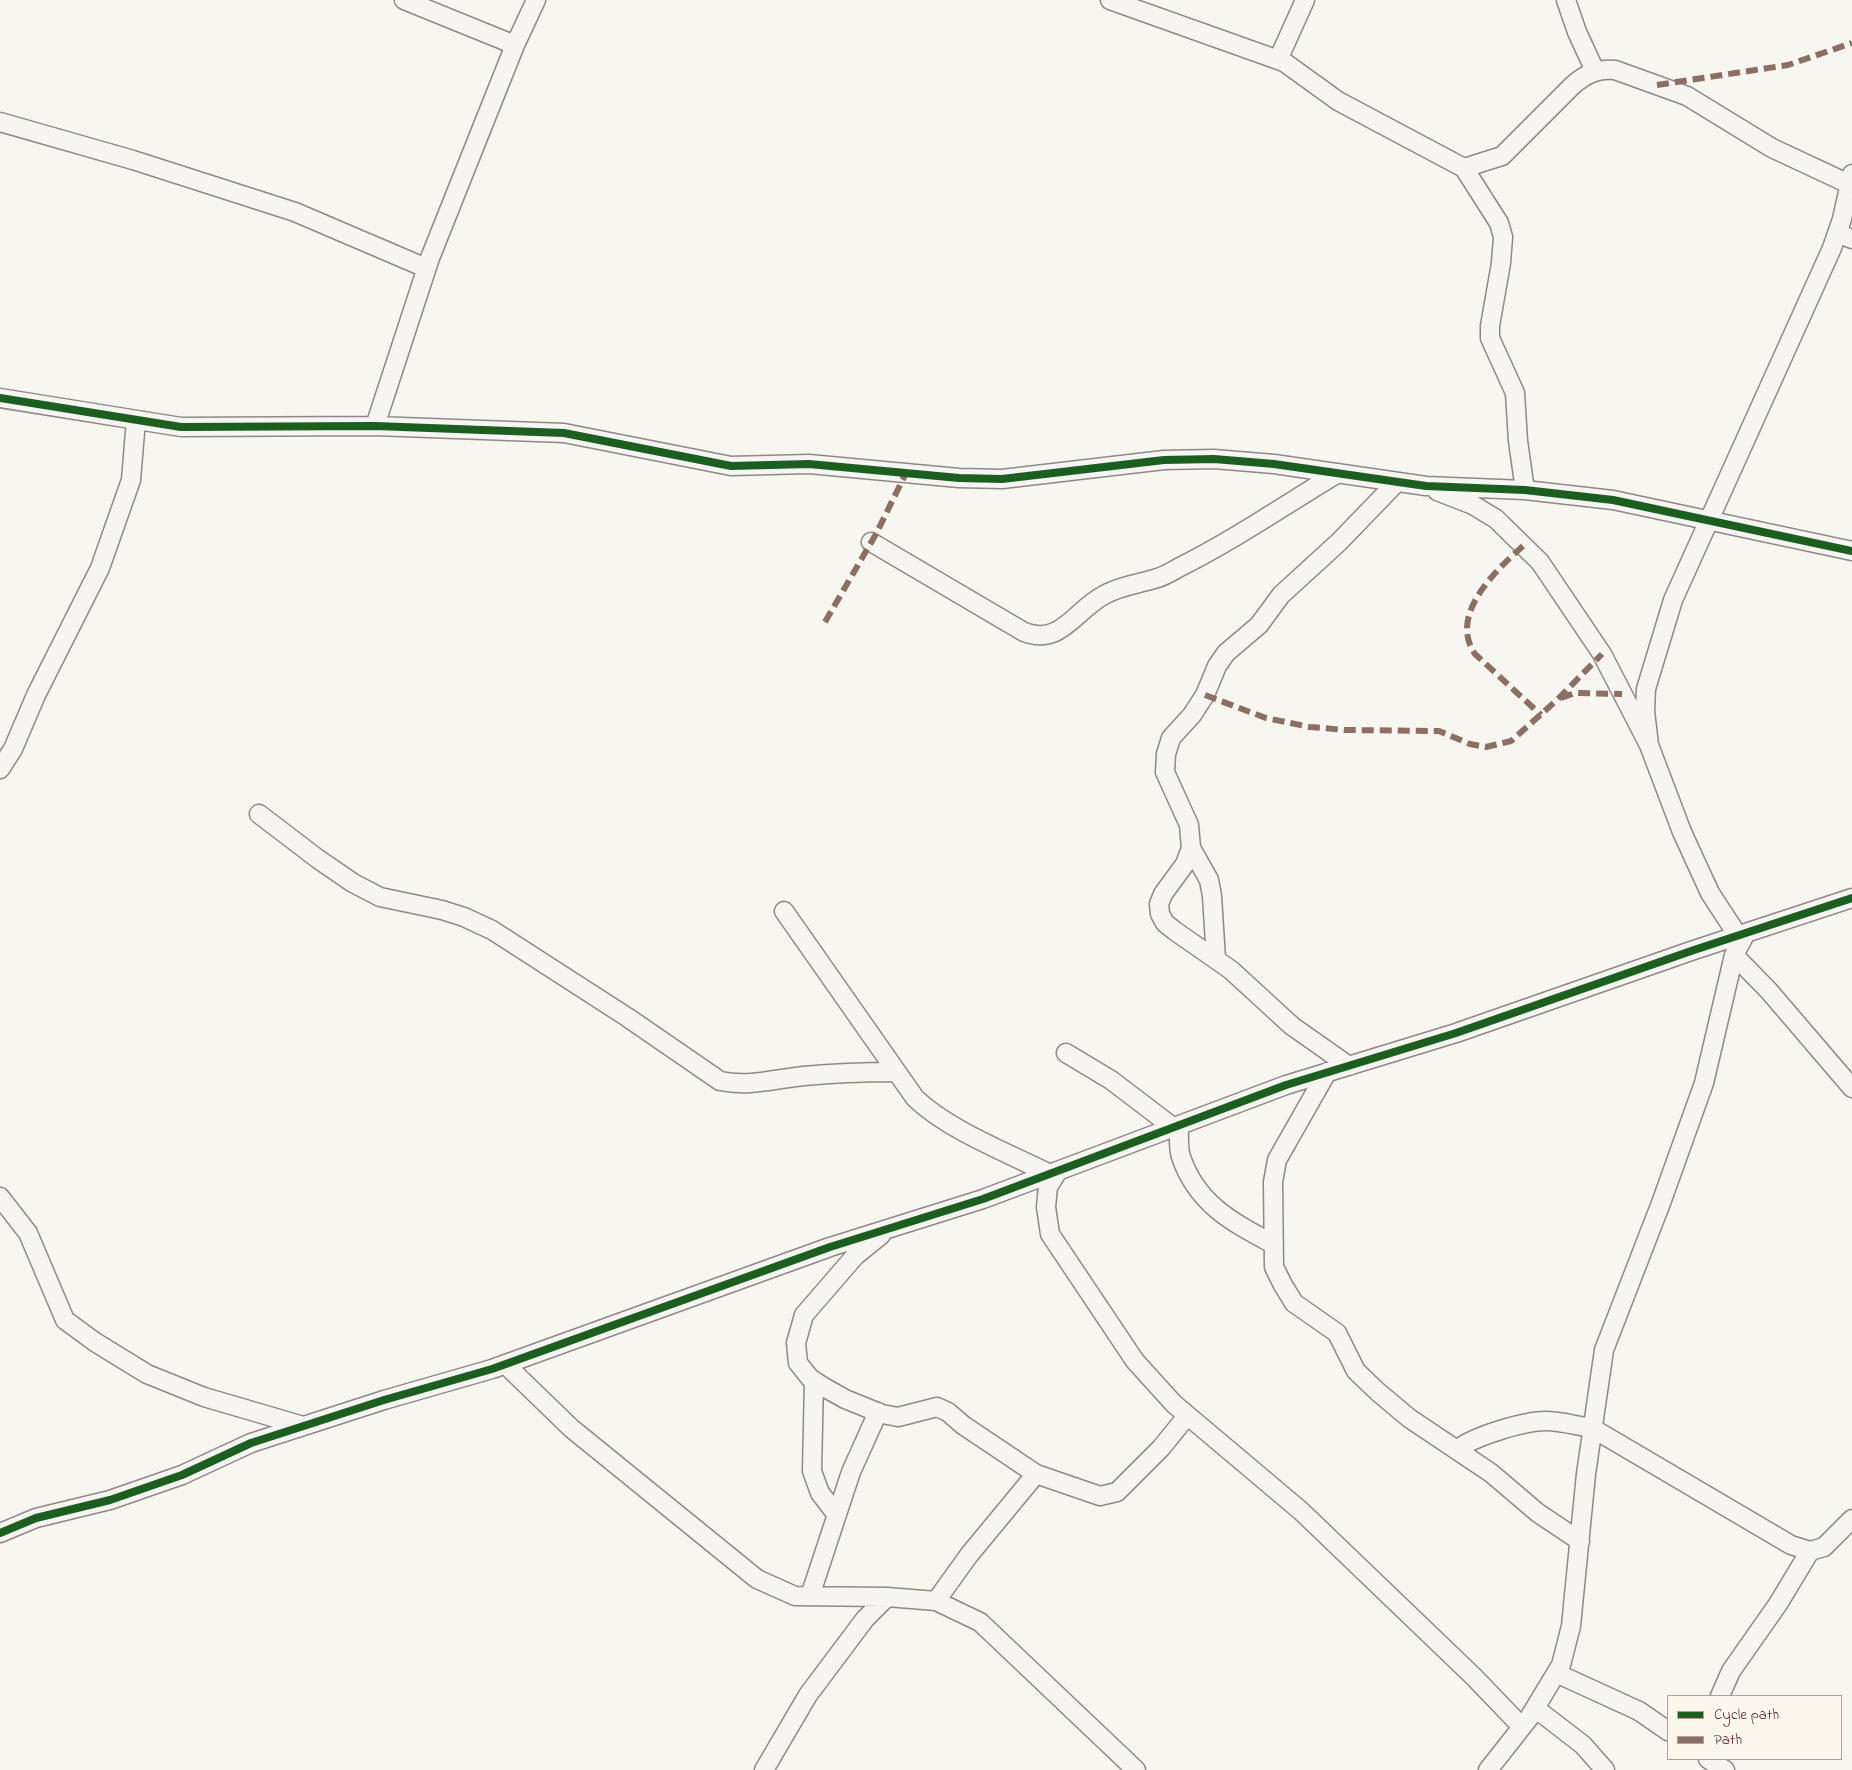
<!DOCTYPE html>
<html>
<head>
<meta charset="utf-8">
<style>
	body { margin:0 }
	#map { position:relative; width:1852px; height:1770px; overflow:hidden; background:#f8f6f0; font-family:"Indie Flower",sans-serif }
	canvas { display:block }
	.legend { position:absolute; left:1667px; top:1695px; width:175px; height:65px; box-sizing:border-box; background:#fbf7ec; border:1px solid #b4a19f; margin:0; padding:6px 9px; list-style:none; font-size:15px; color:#4a1f2b }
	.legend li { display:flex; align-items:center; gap:10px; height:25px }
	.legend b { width:25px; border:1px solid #b4a19f }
</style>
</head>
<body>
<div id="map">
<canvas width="1852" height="1770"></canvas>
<ul class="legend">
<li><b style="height:6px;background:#1b5e20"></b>Cycle path</li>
<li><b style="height:6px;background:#8d6e63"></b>Path</li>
</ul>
</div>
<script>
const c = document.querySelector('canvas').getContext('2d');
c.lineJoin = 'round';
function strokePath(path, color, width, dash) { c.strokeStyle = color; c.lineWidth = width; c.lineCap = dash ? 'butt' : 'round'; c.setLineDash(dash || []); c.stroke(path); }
const minor = new Path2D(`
	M404,0l111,45
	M1110,0l174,62 54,39 126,67 35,55 4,14 -2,26 -11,63v12l25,55 3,48 7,49
	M1566,0l11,32 18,39
	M1278,60l27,-60
	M0,122l133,38 162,52 131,56
	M1464,168l38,-12 71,-71c13,-11 25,-17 42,-15l72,26 85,52 77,36
	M1837,233l15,6
	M0,398l181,29 194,-1 189,7 167,33 78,-2 150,14 43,1 162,-19 50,-1 60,5 152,22 99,4 88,10 239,51
	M375,426l55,-168 85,-213 21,-45
	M1437,491l36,14 23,14 44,43 62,92 47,91 33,87 28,61 28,43
	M871,542l153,90c37,14 50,-21 80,-37 15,-9 34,-11 50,-16 9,-2 17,-7 24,-11 56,-28 107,-63 160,-95
	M1649,745l-4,-34 1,-22 27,-89 159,-352 10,-29 10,-45
	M0,769l13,-20 23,-54 64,-127 31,-88 5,-60
	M259,814l59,45 35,24 27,14 62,13 22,7 28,13 135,87 93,64c30,6 55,-2 84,-5 31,-3 61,-4 92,-4
	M1191,848l18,32 3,16 4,63
	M784,911l131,187c33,32 93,55 135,76
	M1734,955l35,36 83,97
	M1066,1053l45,27 63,48
	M1349,1066l-57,-40 -61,-56 -56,-39 -10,-8 -5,-9 -1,-10 4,-10 22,-30 6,-16 -2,-23 -24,-53 1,-18 5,-16 21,-23 13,-20 12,-29 9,-13 33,-28 22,-30 58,-53 57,-59
	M1327,1072l-50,88 -4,22 1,85 9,18 11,18 43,30 19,38 22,21 31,26 82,55 47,40 42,28
	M1179,1126c0,9 -1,22 2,31 16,47 51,65 92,87
	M1058,1171l-10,16 -2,20 4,27 85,127 39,43 127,107 173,166 48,50
	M0,1197l28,36 37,87 30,22 52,32 57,23 99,29
	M881,1235l-26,21 -51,59 -8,28 2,20 12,15 12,8 23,13 37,15 16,3 39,-10 11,5 15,13 73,49 64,22 17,-4 44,-44 26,-32
	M505,1364l66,64 186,151 38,17 92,1 49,4 44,21 156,148
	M814,1381l-2,90 8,22 17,22
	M1458,1449c17,-13 66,-28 88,-28 15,0 31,5 46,7l199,117 19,6 14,-4 28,-28
	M0,1533l36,-15 74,-18 72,-25 69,-32 133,-43 108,-31 338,-122 153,-48 303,-114 170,-52 238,-83 158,-52
	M810,1596l41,-124 27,-60
	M936,1601l33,-46 67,-81
	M1556,1673l83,38 29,20
	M1720,1696l11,-25 47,-67 32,-53
	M1535,1708l48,37 22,25
	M1708,1759l17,11
	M764,1770l44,-75 57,-76 22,-22
	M1488,1770l41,-52 32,-53 10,-39 15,-152 18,-124 57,-147 43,-120 30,-128 12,-22`);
const quiet = new Path2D(`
	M1657,85l131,-20 64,-22
	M1523,546c-27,24 -75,69 -48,108l66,61
	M825,622l51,-88 30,-61
	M1205,695l61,23 44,9 35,3 94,1 31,13 16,3 25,-6 47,-42 44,-45
	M1561,698l14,-5 47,1`);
const cycleway = new Path2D(`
	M0,398l181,29 194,-1 189,7 167,33 78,-2 150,14 43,1 162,-19 50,-1 60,5 152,22 99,4 88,10 239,51
	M0,1533l36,-15 74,-18 72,-25 69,-32 133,-43 108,-31 338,-122 153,-48 303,-114 170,-52 238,-83 158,-52`);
strokePath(minor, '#918787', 21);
strokePath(minor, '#f6f5f1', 18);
strokePath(quiet, '#8d6e63', 6, [12, 6]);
strokePath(cycleway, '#1b5e20', 8);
</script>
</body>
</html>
